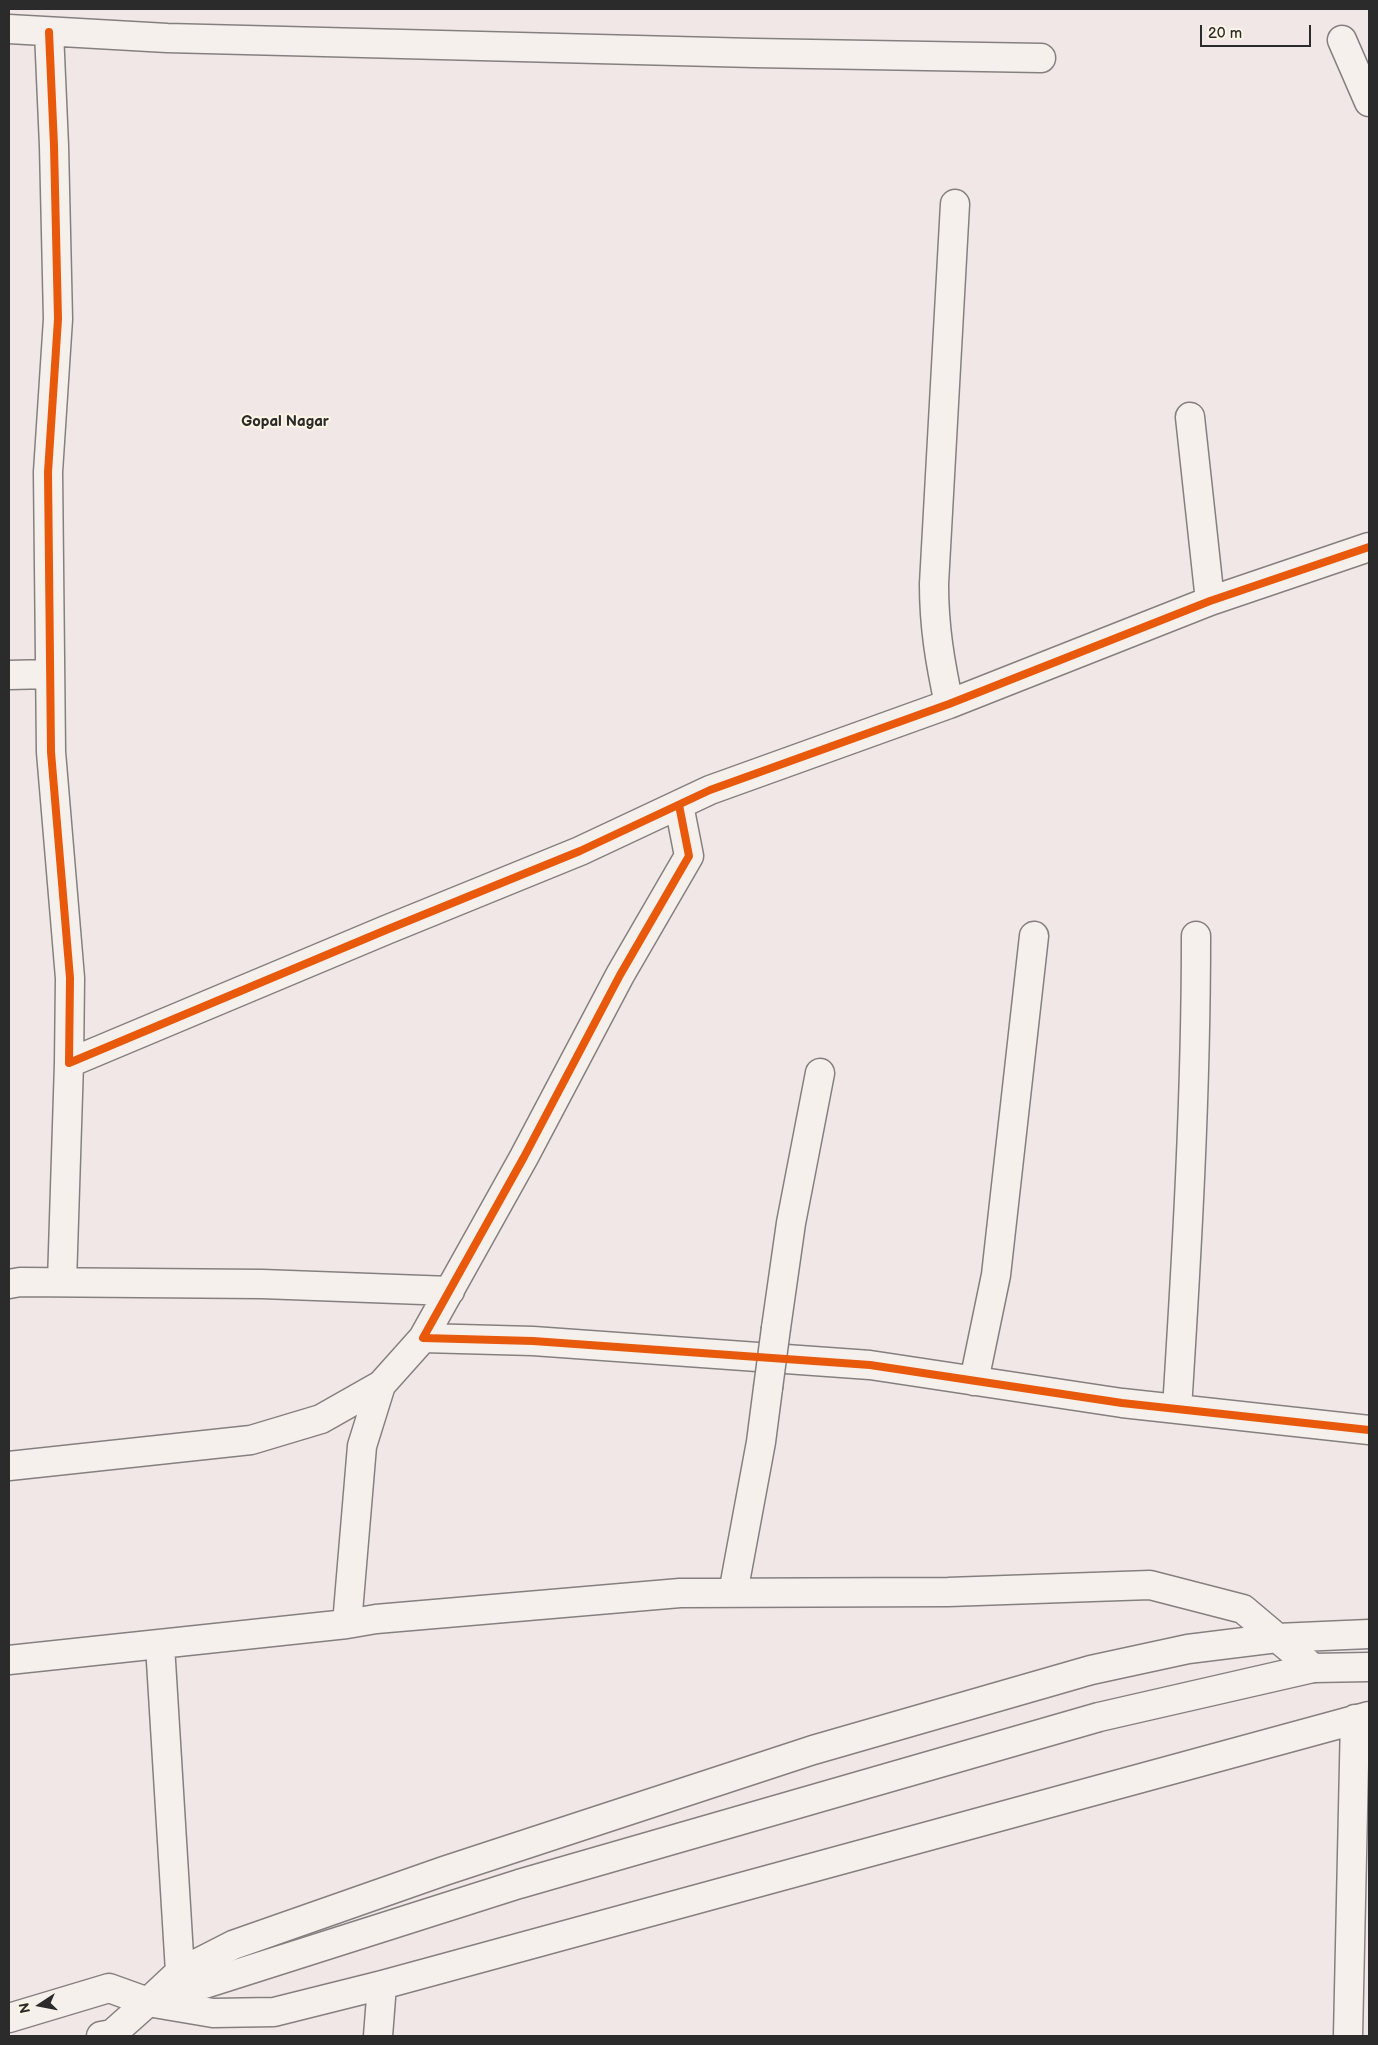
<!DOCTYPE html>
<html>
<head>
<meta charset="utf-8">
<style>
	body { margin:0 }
	#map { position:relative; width:1378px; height:2045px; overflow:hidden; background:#f2e7e7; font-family:"Balsamiq Sans",sans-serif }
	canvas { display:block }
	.frame { position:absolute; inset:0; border:10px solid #2b2b2b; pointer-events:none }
	.north { position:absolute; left:15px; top:1980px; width:50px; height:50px; -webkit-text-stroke:4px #fcf5e5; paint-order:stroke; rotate:259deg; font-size:14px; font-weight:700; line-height:20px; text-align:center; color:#2b2b2b }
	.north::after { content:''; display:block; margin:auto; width:18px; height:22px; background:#2b2b2b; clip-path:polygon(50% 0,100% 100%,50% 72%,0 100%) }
	.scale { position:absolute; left:1200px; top:25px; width:111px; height:22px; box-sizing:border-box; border:2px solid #2b2b2b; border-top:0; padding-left:6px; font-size:15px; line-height:18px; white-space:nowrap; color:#2b2b2b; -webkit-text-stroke:4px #fcf5e5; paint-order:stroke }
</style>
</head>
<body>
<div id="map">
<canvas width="1378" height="2045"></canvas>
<div class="frame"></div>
<div class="north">N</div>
<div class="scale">20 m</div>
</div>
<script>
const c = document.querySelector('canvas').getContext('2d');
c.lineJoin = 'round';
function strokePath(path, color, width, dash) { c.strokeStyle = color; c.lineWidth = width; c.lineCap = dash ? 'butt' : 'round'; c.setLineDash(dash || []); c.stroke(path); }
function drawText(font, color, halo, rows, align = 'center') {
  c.font = font + ' "Balsamiq Sans",sans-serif'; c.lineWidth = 4; c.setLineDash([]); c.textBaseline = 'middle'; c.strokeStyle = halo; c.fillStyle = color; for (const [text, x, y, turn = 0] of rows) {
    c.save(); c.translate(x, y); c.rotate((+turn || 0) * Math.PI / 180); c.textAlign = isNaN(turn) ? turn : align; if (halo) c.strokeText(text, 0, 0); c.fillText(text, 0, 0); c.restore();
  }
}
const minor = new Path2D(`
	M9,29l158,9 587,15 287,5
	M49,32l5,114 4,173 -10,153 3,280 19,226 -1,85 317,-133 194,-79 130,-61 239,-86 261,-103 159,-54
	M1342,40l27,62
	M1190,417l20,184
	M9,675l41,-1
	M949,704c-9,-42 -15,-77 -15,-120l21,-380
	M679,805l10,51 -69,119 -96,182 -101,181 110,3 337,24 252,38 247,27
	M62,1282l7,-219
	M9,1284l11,-2 242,2 188,7
	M776,1328l15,-105 29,-150
	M974,1381l22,-106 38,-339
	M1177,1409c10,-158 19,-315 19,-473
	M9,1466l242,-26 70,-21 60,-34 42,-47
	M733,1593l28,-151 7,-54
	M347,1624l15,-178 19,-61
	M160,1645l20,327
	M9,1660l338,-36 29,-5 304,-26 268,-1 202,-7 93,24 70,59
	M148,2002l32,-30 53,-27 211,-74 369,-121 278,-80 97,-21 89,-11 92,-4
	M148,2002l65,11 61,-1 108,-27 987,-269
	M378,2036l4,-51
	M1348,2036l7,-317`);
const highway = new Path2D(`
	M9,2018l100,-30 39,14
	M101,2036l11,-2 36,-32 371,-118 580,-167 214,-49 56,-1`);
const minorBridge = new Path2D(`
	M768,1388l8,-60`);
const cycleway = new Path2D(`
	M49,32l5,114 4,173 -10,153 3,280 19,226 -1,85 317,-133 194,-79 130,-61 239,-86 261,-103 159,-54
	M679,805l10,51 -69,119 -96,182 -101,181 110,3 337,24 252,38 247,27`);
const neighbourhoodNames = [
	["Gopal Nagar",285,422]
];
strokePath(minor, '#858080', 31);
strokePath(highway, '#858080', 31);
strokePath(minor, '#f5f0eb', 28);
strokePath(highway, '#f5f0eb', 28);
strokePath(minorBridge, '#858080', 31, []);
strokePath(minorBridge, '#f5f0eb', 28);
strokePath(cycleway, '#e8590c', 8);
drawText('bold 15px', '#2b2b2b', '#fcf5e5', neighbourhoodNames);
</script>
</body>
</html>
